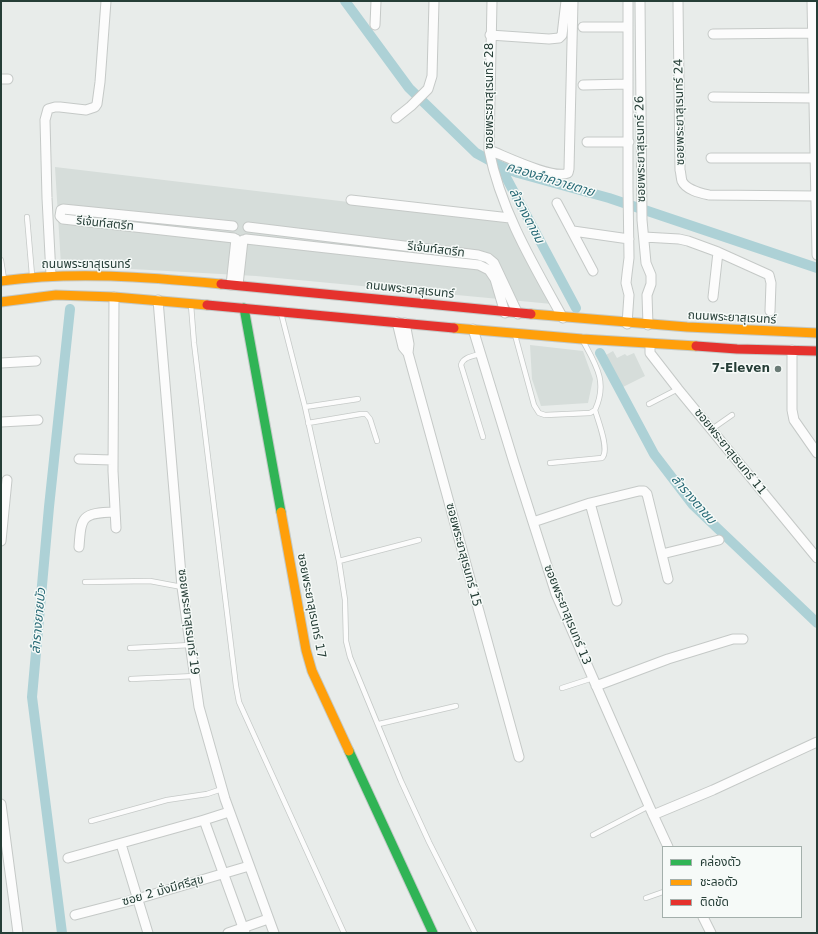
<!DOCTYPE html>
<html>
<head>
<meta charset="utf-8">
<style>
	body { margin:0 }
	#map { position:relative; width:818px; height:934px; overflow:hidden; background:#e8ecea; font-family:"DejaVu Sans","Noto Sans Thai",sans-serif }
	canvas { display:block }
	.frame { position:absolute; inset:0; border:2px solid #263e37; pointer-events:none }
	.legend { position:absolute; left:662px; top:846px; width:140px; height:72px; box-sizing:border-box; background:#f6faf8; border:1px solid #a3afab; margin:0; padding:5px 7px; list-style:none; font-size:12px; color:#263e37 }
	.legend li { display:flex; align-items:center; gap:8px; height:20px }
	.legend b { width:20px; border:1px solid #a3afab }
</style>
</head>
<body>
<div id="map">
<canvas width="818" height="934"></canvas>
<div class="frame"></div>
<ul class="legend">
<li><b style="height:5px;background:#30b455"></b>คล่องตัว</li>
<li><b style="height:5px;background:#ff9f0a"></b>ชะลอตัว</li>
<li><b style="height:5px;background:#e5322d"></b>ติดขัด</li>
</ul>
</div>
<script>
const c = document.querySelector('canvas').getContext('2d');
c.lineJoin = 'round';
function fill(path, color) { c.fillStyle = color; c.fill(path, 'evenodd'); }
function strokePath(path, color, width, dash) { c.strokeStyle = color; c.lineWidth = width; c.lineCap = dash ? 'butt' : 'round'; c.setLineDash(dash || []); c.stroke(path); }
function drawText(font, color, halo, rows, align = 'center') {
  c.font = font + ' "DejaVu Sans","Noto Sans Thai",sans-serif'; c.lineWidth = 3; c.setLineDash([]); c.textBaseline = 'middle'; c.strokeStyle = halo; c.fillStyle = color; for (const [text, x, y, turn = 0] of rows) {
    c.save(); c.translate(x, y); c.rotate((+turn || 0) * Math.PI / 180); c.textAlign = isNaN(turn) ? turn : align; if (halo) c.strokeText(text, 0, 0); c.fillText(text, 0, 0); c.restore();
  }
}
const built = new Path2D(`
	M55,167l453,54 44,83 -296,-28 -195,-11z
	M530,345l53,6 10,28 -5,24 -47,3 -9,-27z
	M613,351l4,7 8,-4 2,2 7,-3 11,23 -22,11 -17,-32z`);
const canal = new Path2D(`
	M345,1l64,87 67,65 24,13 18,7 91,25 208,70
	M500,166l76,142
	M600,353l54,101 39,51 124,118
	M62,933l-30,-236 17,-190 21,-198`);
const lane = new Path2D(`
	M27,217l5,58
	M1,260l3,19
	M191,305l3,38 42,343 3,16 105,231
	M281,313l24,94 34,154 6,39 1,41 4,16 51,124 28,61 46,91
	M515,335l19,70 5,8 6,2 45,-2 5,-3c13,-28 1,-45 -12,-69
	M481,354c-8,2 -18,3 -20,11l22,72
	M649,404l29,-15
	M305,407l53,-8
	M308,423l53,-9h5l4,5 7,22
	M712,429l20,-14
	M550,463l52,-5c8,-8 -4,-37 -7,-48
	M339,561l80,-21
	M85,582l65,-1 32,6
	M130,648l61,-3
	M131,679l64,-3
	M562,688l31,-10
	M379,724l77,-18
	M91,821l76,-21 40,-6 15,-5
	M593,835l56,-29
	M646,898l17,-6`);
const street = new Path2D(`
	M492,1l-3,149c12,61 44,114 74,168
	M640,1l2,219 4,43 5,12v9l-4,11 1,30
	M678,1l2,169c1,3 1,8 2,11 4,9 18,12 27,14l107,1
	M812,1l5,254
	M375,25l1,-24
	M583,27h45
	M713,34l100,-1
	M490,35l59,4 10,-1 3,-3 4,-34
	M1,79h7
	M583,85l45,-1
	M713,97l102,1
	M396,118l15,-12 17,-17 4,-13 2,-75
	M587,142h42
	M489,150c16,6 64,30 79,23l1,-4 4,-168
	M711,158h104
	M351,200l159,18
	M557,203l36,68
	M233,226l-170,-17 -2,1 -1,6 3,3 171,19
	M248,227l230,28 10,3 6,5 24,51
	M573,231l56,8
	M644,237l35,2 9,2 30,11 51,23 2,8 -1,28
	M246,239l233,26 10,5 6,9 10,34
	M51,275l-4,-77 -2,-78 3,-11 7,-2h5l26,3 9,-3 2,-3 3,-22 6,-81
	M231,285l5,-46
	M238,285l5,-45
	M114,297l-1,174 3,57
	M713,297l5,-45
	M158,300l24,287 17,120 26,92 49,134
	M397,322l6,25 5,6 111,404
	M405,323l4,21 -1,9
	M627,324l2,-29 -3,-12 1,-9 2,-16 -1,-70v-187
	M473,329l41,134 42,131 93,212 19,41
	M650,344v9l28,36 139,169
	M792,350v60l2,10 23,33
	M1,363l35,-2
	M1,422l37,-2
	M79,459l33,1
	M590,503l27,98
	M533,522l57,-19 49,-12h5l3,3 21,85
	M1,541l6,-61
	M79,547c2,-31 3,-34 36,-35
	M662,554l57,-14
	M596,686l72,-27 65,-20h10
	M1,804l17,129
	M653,815l60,-25 104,-48
	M204,820l41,113
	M121,844l27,89
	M68,858l136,-38 25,-8
	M75,915l62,-16 112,-33
	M703,917l8,16
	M228,933l40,-14`);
const fast = new Path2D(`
	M244,308l37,204
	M349,751l84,182`);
const slow = new Path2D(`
	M1,281c74,-10 146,-4 220,3
	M1,302l55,-7 58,2 93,8
	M531,314l156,13 130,6
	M454,328l128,11 114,7
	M281,512l25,138 6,21 37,80`);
const jam = new Path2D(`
	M221,284l310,30
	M207,305l247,23
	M696,346l41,3 80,2`);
const markers = [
	[778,369,4,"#6a7b76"]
];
const streetNames = [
	["ซอยพระยาสุเรนทร์ 28",490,96,-90],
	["ซอยพระยาสุเรนทร์ 24",680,112,-91],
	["ซอยพระยาสุเรนทร์ 26",641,149,-91],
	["รีเจ้นท์สตรีท",105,224,6],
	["รีเจ้นท์สตรีท",436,250,7],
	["ถนนพระยาสุเรนทร์",86,265],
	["ถนนพระยาสุเรนทร์",410,290,6],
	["ถนนพระยาสุเรนทร์",732,318,3],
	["ซอยพระยาสุเรนทร์ 11",730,452,51],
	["ซอยพระยาสุเรนทร์ 15",463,555,75],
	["ซอยพระยาสุเรนทร์ 17",311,606,79],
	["ซอยพระยาสุเรนทร์ 13",567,615,68],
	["ซอยพระยาสุเรนทร์ 19",188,622,83],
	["ซอย 2 มั่งมีศรีสุข",163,891,-16]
];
const poiNames = [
	["7-Eleven",770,369]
];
const waterNames = [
	["คลองลำควายตาย",550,180,17],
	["ลำรางตาชม",526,216,62],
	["ลำรางตาชม",693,500,49],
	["ลำรางยายบัว",39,621,-85]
];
fill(built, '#d6ddda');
strokePath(canal, '#add1d6', 10);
strokePath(lane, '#c5c9c7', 6);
strokePath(street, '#c5c9c7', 11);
strokePath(fast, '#c3c9c7', 11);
strokePath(slow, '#c3c9c7', 11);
strokePath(jam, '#c3c9c7', 11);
strokePath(lane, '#fcfcfc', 4.5);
strokePath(street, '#fcfcfc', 9);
strokePath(fast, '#30b455', 9);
strokePath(slow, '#ff9f0a', 9);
strokePath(jam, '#e5322d', 9);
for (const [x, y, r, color] of markers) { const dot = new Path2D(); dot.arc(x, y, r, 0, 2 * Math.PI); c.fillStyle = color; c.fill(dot); strokePath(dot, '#f6faf8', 1.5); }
drawText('12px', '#263e37', '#f6faf8', streetNames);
drawText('bold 12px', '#263e37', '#f6faf8', poiNames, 'right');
drawText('italic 13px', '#266975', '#f6faf8', waterNames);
</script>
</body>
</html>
